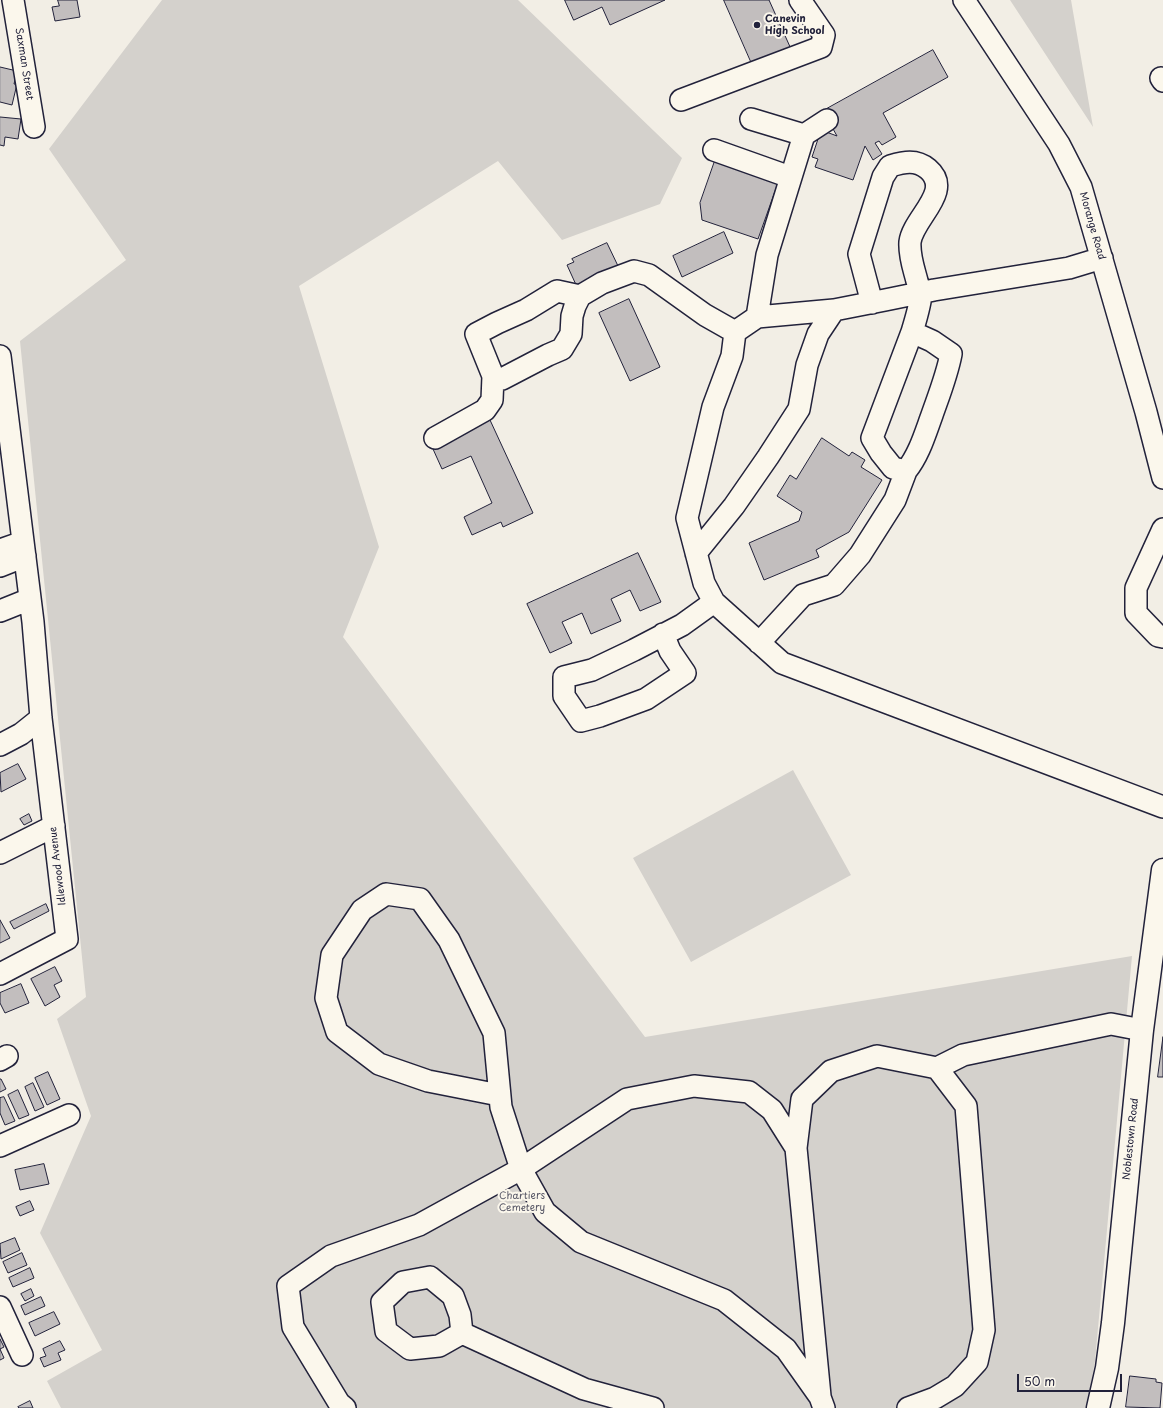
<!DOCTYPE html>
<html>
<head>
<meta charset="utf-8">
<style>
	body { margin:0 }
	#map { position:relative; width:1163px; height:1408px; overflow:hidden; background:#f2eee5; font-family:"Playpen Sans",sans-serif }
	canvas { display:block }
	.scale { position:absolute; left:1017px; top:1374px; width:105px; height:18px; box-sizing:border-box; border:2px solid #22223b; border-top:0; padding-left:5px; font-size:12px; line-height:14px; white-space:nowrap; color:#22223b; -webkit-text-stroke:3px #fbf7ec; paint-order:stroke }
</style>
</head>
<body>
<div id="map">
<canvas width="1163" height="1408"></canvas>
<div class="scale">50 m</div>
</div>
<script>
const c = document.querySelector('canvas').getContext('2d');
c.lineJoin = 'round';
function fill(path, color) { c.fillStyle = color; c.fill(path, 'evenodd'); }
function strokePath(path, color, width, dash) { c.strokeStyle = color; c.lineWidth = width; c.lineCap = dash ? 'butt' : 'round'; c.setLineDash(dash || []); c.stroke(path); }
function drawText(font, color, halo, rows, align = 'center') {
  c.font = font + ' "Playpen Sans",sans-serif'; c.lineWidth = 4; c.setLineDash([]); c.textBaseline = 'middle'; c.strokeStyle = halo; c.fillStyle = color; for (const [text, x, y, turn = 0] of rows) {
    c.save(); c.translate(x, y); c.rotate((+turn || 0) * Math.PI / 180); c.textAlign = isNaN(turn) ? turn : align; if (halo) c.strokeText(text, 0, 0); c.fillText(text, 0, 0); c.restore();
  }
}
const green = new Path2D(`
	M162,0h356l164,158 -22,46 -98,36 -64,-79 -199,125 80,261 -36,90 302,400 487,-81 -37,405 -8,45 -1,2h-1025l-14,-27 55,-31 -62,-117 51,-117 -34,-97 29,-22 -66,-656 106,-81 -77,-111z
	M1010,0h61l22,127z
	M793,770l58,105 -160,87 -58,-104z`);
const building = new Path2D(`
	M58,0h19l3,17 -25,4 -3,-14 7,-1z
	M565,0h100l-55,25 -8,-18 -28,13z
	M724,0h45l22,49 -38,17z
	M933,50l15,27 -65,36 13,24 -14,8 -3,-4 -4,2 7,11 -9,6 -8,-14 -12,34 -38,-13 3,-8 -6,-2 9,-27 16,6 -14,-25z
	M0,67l17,4 -3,13h3l-5,21 -12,-3z
	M0,117l21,2 -3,20 -13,-2 -1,9 -4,-1z
	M716,158l63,22 -21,59 -56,-19 -2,-17z
	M724,232l9,21 -51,24 -9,-21z
	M607,243l12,25 -42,19 -10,-22 7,-3 -2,-3z
	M629,299l31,68 -30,14 -31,-68z
	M490,420l43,93 -30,14 -2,-5 -29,13 -8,-18 28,-14 -21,-47 -29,13 -9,-20 28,-13 -1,-2z
	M822,438l27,18 3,-4 13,8 -4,7 21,13 -33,52 -33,18 3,7 -55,23 -15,-37 50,-22 3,-9 -25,-16 13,-21 6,4z
	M638,553l23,49 -21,9 -10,-21 -19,9 10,22 -30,13 -9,-21 -20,9 10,21 -22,10 -23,-49z
	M18,764l8,15 -25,13 -1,-19z
	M29,814l3,7 -8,4 -4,-6z
	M46,904l3,7 -35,18 -4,-7z
	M0,920l10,18 -10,5z
	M55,967l7,14 -8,4 6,12 -15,9 -14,-27z
	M21,984l8,19 -24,10 -5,-10v-10z
	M1163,1037v40h-5z
	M48,1072l12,27 -13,6 -12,-27z
	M0,1079h1l5,10 -6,3z
	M33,1083l11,24 -9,4 -10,-24z
	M18,1090l11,25 -10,4 -11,-24z
	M4,1097l11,24 -10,4 -5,-12v-15z
	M44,1164l5,20 -29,6 -5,-20z
	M30,1201l4,9 -14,6 -4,-9z
	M15,1238l5,12 -19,9 -1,-15z
	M22,1253l5,12 -19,8 -5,-11z
	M30,1268l4,10 -21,9 -4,-9z
	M31,1289l3,7 -9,5 -4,-7z
	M41,1297l4,9 -20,9 -4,-9z
	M54,1312l6,12 -25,12 -6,-13z
	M0,1339l4,8 -4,2 4,9 -4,2z
	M60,1341l5,9 -7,3 3,7 -17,7 -4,-9 6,-2 -3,-7z
	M1130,1376l26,3v3l6,1 -2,25 -34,-1z
	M30,1401l3,7h-14l-1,-1z`);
const minor = new Path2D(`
	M13,0l21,127
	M964,0l95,144 22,43 65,225 17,66
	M1161,78l2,3
	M681,100l140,-53 3,-12 -24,-35
	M751,119l53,16 23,-15
	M714,150l76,27
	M580,296l-23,-5 -31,19 -29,13 -21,11 17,42 9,3 46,-24 14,-6 9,-15 1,-18 3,-10 5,-10 22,-13 32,-12 15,4 56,40 30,17
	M872,303l-13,-49 24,-77 7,-11c14,-4 26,-7 38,3 26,22 -15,49 -18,73 -1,14 4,27 7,39 1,4 3,8 4,12 0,10 -6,29 -9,39l20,9 19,13c-4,21 -12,41 -19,61 -7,19 -13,40 -26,56l-13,-3 -12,-15 -9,-15 40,-106
	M834,310l-77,7 -22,15 -3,24 -19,51 -26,111 17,65 10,19 68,61 381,144
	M757,317l10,-62 37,-120
	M0,356l33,266 8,96 26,221 -67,35
	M435,438l50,-28 7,-10 1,-24
	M1163,529l-27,59v25l22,23 5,1
	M0,550l23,-8
	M696,553l38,-47 34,-49 31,-48 8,-44 11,-31 16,-24 51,-10 49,-10 135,-22 33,-10
	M0,566l25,-10
	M0,611l30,-12
	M663,634l7,17 15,22 -39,26 -46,17 -19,5 -17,-25v-19l28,-7 42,-20 48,-25 32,-23
	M759,643l44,-48 31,-10 26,-30 35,-55 11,-29
	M0,745l21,-11 20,-16
	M0,853l54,-27
	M0,1060l7,-4
	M937,1068l26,-13 148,-31 31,6
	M499,1095l-71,-14 -49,-17 -42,-32 -11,-34 6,-43 30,-45 24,-16 34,5 29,41 45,93 7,74 20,62 24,43 36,30 143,58 62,49 34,48 4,11
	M0,1146l69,-31
	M430,1277l23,19 7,19 2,18 -23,13 -29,3 -24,-18 -4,-29 21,-20z
	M0,1307l22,48
	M462,1333l122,56 69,19
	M820,1396l-24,-248 6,-49 29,-28 46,-15 60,12 29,38 18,224 -7,32 -22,24 -20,12 -27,10
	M345,1408l-6,-5 -46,-76 -5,-41 43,-30 88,-31 102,-56 106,-70 67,-13 55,6 23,18 24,38`);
const major = new Path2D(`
	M1098,1408l9,-40 6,-45 29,-293 21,-160`);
const markers = [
	[757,25,4,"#22223b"]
];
const poiNames = [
	["Canevin",765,19],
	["High School",765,31]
];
const streetNames = [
	["Saxman Street",24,64,81],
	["Morange Road",1092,226,74],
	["Idlewood Avenue",58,866,-97],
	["Noblestown Road",1131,1139,-84]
];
const parkNames = [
	["Chartiers",522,1196],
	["Cemetery",522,1208]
];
fill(green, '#d4d1cc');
fill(building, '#c2bebe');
strokePath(building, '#22223b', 1);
strokePath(minor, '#22223b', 24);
strokePath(major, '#22223b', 25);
strokePath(minor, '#fbf7ec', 21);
strokePath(major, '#fbf7ec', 22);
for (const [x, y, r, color] of markers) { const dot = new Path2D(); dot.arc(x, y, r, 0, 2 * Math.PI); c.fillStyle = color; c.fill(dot); strokePath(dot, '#fbf7ec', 1.5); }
drawText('bold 10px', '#22223b', '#fbf7ec', poiNames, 'left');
drawText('10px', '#22223b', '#fbf7ec', streetNames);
drawText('10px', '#575766', '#fbf7ec', parkNames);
</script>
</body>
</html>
